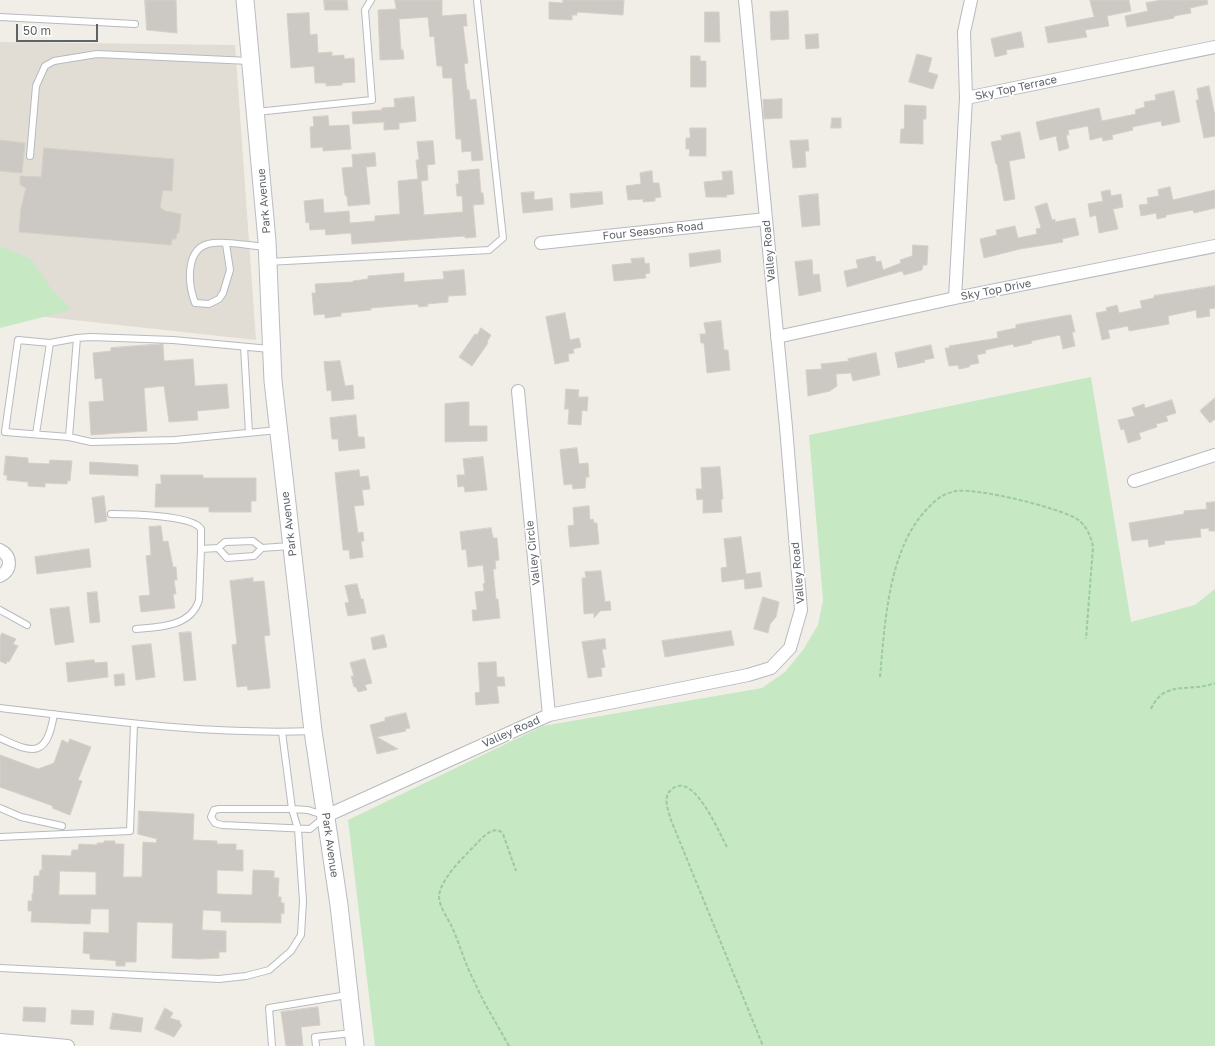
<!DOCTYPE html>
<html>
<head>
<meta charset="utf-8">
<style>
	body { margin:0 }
	#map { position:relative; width:1215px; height:1046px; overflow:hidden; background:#f1eee7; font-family:"Golos Text",sans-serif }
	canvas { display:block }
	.scale { position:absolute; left:16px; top:24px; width:82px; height:18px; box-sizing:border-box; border:2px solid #5e6368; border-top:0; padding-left:5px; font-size:12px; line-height:14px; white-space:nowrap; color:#5e6368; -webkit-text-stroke:3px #fff; paint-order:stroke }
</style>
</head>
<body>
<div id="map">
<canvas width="1215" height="1046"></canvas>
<div class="scale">50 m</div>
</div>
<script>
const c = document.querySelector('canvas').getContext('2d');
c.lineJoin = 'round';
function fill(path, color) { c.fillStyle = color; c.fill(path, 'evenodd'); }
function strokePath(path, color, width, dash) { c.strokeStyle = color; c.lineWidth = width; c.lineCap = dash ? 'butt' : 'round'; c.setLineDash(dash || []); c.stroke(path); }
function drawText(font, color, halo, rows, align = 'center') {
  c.font = font + ' "Golos Text",sans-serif'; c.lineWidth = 3.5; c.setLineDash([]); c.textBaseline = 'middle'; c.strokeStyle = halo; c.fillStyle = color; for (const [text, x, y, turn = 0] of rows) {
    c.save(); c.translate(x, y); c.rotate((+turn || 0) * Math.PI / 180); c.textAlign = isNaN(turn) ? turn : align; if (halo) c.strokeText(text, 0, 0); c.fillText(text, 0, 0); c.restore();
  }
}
const education = new Path2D(`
	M0,42l235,3 21,295 -256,-28z`);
const green = new Path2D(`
	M0,246l31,13 19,28 21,23 -71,18z
	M1091,377l40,245 64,-17 20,-16v457h-840l-27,-226 195,-94 219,-38 23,-16 18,-22 15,-25 5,-25 -14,-165z`);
const building = new Path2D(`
	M145,0h31l1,33 -30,-3z
	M324,0h23l1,10h-23z
	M395,0h47v16l24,-2 1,12h-4l5,37 -4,1 3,26h2l1,10 6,-1 7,61 -11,1 -1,-10 -9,1 -1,-13h-5l-4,-61h-9l-1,-12h-5l-3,-30 -4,1 -2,-20 -29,2 2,31h2l1,9 -24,1 -2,-50 18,-1z
	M563,0h61l-1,15 -46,-3v3h-5v5l-23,-1v-17l14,1z
	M1090,0h39l2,11 -24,5 2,10 -24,4 2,7 -39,6 -3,-16 49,-10z
	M1162,0h45l1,4 -18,4 1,5 -17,3v2l-47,9 -2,-11 23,-5 -2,-8z
	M788,11l1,28 -18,1 -1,-28z
	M705,12h14l1,30h-15z
	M309,13l1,22 7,-1 1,19 14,-1v4l12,-1v4l10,-1 1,24 -13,1v2l-16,1v-3h-11l-1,-17 -23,2 -4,-54z
	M1021,32l3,15 -18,3 1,4 -12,3 -4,-18z
	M818,34l1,14 -13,1 -1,-14z
	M917,54l15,4 -4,14 10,3 -5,14 -24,-7z
	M691,56h9v5h6v26h-15z
	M1209,86l6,30v20l-11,2 -8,-38h3l-2,-11z
	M1174,91l6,31 -18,4 -1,-5 -29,6 1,3 -21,5 1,4 -10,2 -1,-4 -12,3 -2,-14 -20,4 1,5h-3l3,13 -10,3 -3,-15 -16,4 -4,-18 63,-14 3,13 34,-7 -1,-4 10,-3 -1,-5 12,-2 -1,-5z
	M414,97l2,24 -17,2v6l-15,1v-8l-31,2 -1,-12 30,-2v-2l13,-1 -1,-8z
	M782,99v19l-18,1 -1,-19z
	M905,105l21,1v13h-3v25l-23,-1 1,-14h3z
	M328,116l1,10 20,-1 2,24 -28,2v-4l-12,1 -1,-21 4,-1 -1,-9z
	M832,118h9v10h-10z
	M690,128h16v28h-17l1,-7h-4v-11h4z
	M1020,132l5,26 -16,3 6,38 -11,2 -7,-37h-1l-5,-22 11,-2 -1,-4z
	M0,140l25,3 -3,30 -22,-2z
	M808,140l1,11h-4l1,16 -13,1 -3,-27z
	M433,141l2,23 -8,1 1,15 -7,1 3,34 39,-3 -1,-16h-5l-1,-12h3l-1,-13 21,-2 2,24h2l1,11 -11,1 3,32 -11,1v-2l-113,8 -1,-11 -25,2 -1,-6 -15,1 -1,-8 -3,1 -2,-22 19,-2 1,14 25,-2 1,12 25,-2v-5l25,-2 -2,-33 20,-2 -2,-19h3l-2,-18z
	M44,148l130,11 -2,32 -9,-1 -3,17 5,4 16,3 -2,19h-2l-1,6h-4l-1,6 -152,-13 2,-24 5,-20 -6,-3v-9l21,1z
	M375,153l1,13 -10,1 4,37 -22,2 -1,-9 -2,-2 -3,-27 11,-1 -1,-12z
	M652,171l1,12h6l2,14 -6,1v3l-12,1v-3l-15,1 -2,-14 15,-2 -1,-11z
	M732,171l2,23 -8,1 1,2h-21l-2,-15 19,-2 -1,-8z
	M1170,187l3,13 42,-10v18l-21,5 -1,-3 -27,5v2l-9,2 -1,-6 -15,3 -2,-11 9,-1 -1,-6 12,-2 -1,-6z
	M1110,190l1,6 10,-2 2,13 -10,2 5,20 -19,4 -3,-18 -6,2 -2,-13 15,-3 -2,-9z
	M534,192v8l18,-2 1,12 -30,3 -2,-20z
	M602,192l1,12 -32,4 -1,-14z
	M818,194l2,31 -18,2 -3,-31z
	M1047,203l5,17 3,-1v3l20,-4 4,17 -17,4 1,3 -43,7 -36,9 -4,-19 17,-4 -1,-5 19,-4 3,12 19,-4 -1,-5 5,-1 -6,-21z
	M913,245l15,1 -1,19h-4l-1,5 -18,5 -2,-4 -55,16 -3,-16 14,-3 -2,-8 19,-4 1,6 5,-1 2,9 18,-7 -1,-3 12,-4z
	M720,250l1,12 -31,5 -1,-13z
	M644,258l1,6 4,-1 1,10 -5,1 1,4 -32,3 -2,-16 20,-2 -1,-4z
	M812,260l1,15 6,-1 2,17 -22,5 -4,-34z
	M464,270l2,25 -18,1v6l-21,2 1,2 -9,1 -1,-3 -47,4v2l-30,3v3l-16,2v-4l-11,1 -2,-22h4l-1,-9 38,-2v-1l15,-2v-3l36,-3v9l40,-3 -1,-7z
	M1215,286v22l-6,1 1,7 -13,2 -1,-8 -28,6 1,8 -40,7 -1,-5 -20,4 2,8 -8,2 -6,-27 11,-2 -1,-3 11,-3 2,8 23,-5 -2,-7 14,-3v-2z
	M565,313l5,27 9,-2 2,9 -8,2 1,4 -6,1 1,7 -14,3 -9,-47z
	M1071,315l4,17h-3l3,14 -12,3 -3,-14 -29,6 1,2 -18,4 -1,-3 -28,6 1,3 -9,2 2,8 -9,2 -1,2 -10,2 -1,-4 -9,1 -4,-18h5l-1,-2 49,-8 -1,-6 19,-4v-3z
	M721,321l3,29h4l2,20 -23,3 -3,-30h-3l-1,-9h6l-2,-11z
	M481,328l10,7 -4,7 1,1 -16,23 -13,-9 16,-23 2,1z
	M163,344l1,17 29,-2 2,27 32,-2 2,24 -32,3 1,9 -29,2 -5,-36 -20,2 3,43 -56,4 -2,-33 15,-1 -2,-23 -7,1 -2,-26 18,-2v-3z
	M931,345l3,13 -10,2 1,2 -27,6 -3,-15z
	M876,353l4,22 -27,6 -2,-8 -15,1 1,12 -7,5 -22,5 -2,-26 16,-1 -1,-5 28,-3 -1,-2z
	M340,361l5,25 8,-1 1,14 -22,2 -1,-11 -4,1 -3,-29z
	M566,389l13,1 -1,7h10l-1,14 -5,-1 -1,15 -13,-1 1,-15h-4z
	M1215,398v21l-5,4 -10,-12z
	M1172,400l4,13 -10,3 2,5 -12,3 1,3 -18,6 2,6 -13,4 -4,-14 -3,1 -3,-10 17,-4 -3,-8 12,-4 1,4z
	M463,402h6v24h18v15l-42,1v-38z
	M356,415l2,22h6l1,11 -26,3 -1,-12h-6l-2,-21z
	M577,448l2,16 9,-1 1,14h-3l-1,11 -12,1 -1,-5 -8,1 -4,-35z
	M6,456l22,2v5l21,1 1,-4 22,1 -2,20 -2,-1 -1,4 -22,-1v4l-17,-1v-4l-21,-2v-5h-3z
	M483,457l4,33 -22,2 -1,-6 -6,1 -1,-12h8l-2,-16z
	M90,462l48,3v11l-48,-2z
	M720,467l3,32h-2l1,13 -19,1v-14l-6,1 -1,-11h6l-1,-21z
	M359,470l1,7 8,-1 2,13 -8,1 2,15 -10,1 4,27 5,-1 1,9h-3l2,16 -13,2 -1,-9h-6l-8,-77z
	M161,475h42v3h53v23h-5v11h-42v-5h-54l1,-23h5z
	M104,496l3,25 -12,2 -3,-25z
	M1215,502v29h-6v-3l-9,1 1,8 -37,4 1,3 -16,3 -1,-8 -16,2 -3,-18 55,-9v-3l23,-2 -1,-6z
	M589,506l1,14 3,-1 1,4h3l2,21 -29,3 -2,-21 6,-1 -1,-17z
	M161,526l2,16 5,-1 5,26h3l1,13h-3l2,14h-3l2,14 -34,4 -2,-16 11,-1 -4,-39 5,-1 -2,-28z
	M491,528l2,10h4l2,22 -4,1 1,8h-3l3,30h2l2,19 -27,3 -1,-11h5l-2,-18 9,-1 -1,-7 2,-1 -2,-18 -15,2 -2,-18 -4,1 -2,-18z
	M741,537l5,37 14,-2 2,15 -17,2 -1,-10 -22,3 -1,-14 6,-1 -3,-28z
	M89,549l2,18 -54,7 -2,-17z
	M601,571l4,31 5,-1 1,9 -11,1 -6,7v-5l-10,1 -2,-36h4l-1,-6z
	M253,578v4l11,-1 6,54 -6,1 6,49v3l-22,2 -1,-4 -10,1 -5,-42 5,-1 -7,-63z
	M357,584l4,15h2l3,14 -18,3 -3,-13 4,-1 -4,-16z
	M97,592l3,30 -10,1 -3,-30z
	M763,597l16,5 -3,15 -6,7 -2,9 -14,-4z
	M69,607l5,35 -19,3 -5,-36z
	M731,631l3,14 -69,12 -3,-16z
	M191,632l5,48 -12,1 -5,-48z
	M2,633l14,6 -3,5 5,2 -9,16 -2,-1 -1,3 -6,-3v-23z
	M384,635l3,12 -14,3 -2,-12z
	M605,639l1,10h-4l3,18 -4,1 1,8 -14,2 -6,-36z
	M151,644l4,33 -19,3 -4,-34z
	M365,659l7,24 -7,2 2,5 -9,2 -2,-5h-2l-3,-11h3l-4,-13z
	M94,660l1,3 12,-1 1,15 -40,5 -2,-19z
	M496,662l1,15h7l1,9h-8l2,17 -23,2 -1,-12 5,-1 -2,-29z
	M124,674l1,11 -10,1 -1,-11z
	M406,713l4,15 -5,1 1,2 -29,6 21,12 -21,5 -7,-29 15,-4v-3z
	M70,739l21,8 -13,33 4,1 -12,34 -18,-7 1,-2 -53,-19v-32l38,14 16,-6 8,-23 6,3z
	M139,811l55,3 -1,26 24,1v3h19v6h7v21l-26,-1v24l35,1 1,-25 21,1v7h5l-1,19h3v6h3v11l-3,-1v10l-60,-1v-11l-18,-1 -1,20 24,1v21h-7v6l-19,1 -28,-1 1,-35 -36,-1 -1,40h-11v4h-9v-5l-7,-1 -19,-1v-5l-7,-1 1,-21 25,1v-24h-18l-1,15 -59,-2 1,-11h-4v-10h4v-7h1l1,-18h5l1,-6h2v-15l29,1 1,-6h6l1,-6 18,1v-2h7v-2h11v3h9l-1,33h19l1,-35 13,1 1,-4 -19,-5zM60,871l36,1v23h-37z
	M24,1007l22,1 -1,14 -22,-1z
	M318,1007l2,18 -19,2 2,19h-17l-5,-34z
	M165,1008l8,5 -3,5 10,3v3l2,1 -8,12 -19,-8z
	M72,1010l22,1 -1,14 -22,-1z
	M113,1013l30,5 -2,14 -31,-3z`);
const path = new Path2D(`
	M880,677c5,-54 8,-131 50,-171 7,-8 16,-13 26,-15 22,-3 101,16 121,28 9,6 14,17 16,28l-7,92
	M1151,709c13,-30 39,-16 64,-26
	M727,847c-8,-14 -33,-76 -55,-58 -10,8 -4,20 -1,31l92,226
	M509,1046c-12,-22 -25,-42 -35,-65 -9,-17 -14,-36 -22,-54 -4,-9 -13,-20 -13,-31 2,-19 28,-42 41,-56 6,-6 16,-15 23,-6l13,37`);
const service = new Path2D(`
	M0,17l135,7
	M256,112l116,-12 -7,-90 6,-10
	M30,156l6,-70 9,-20 9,-5 43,-7 153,7
	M226,244l4,26 -7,23 -4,6 -10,5 -14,-1c-7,-19 -11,-57 18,-60 13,-2 38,3 53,4
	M268,262l221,-12 14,-12 -26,-238
	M244,347l5,86
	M270,349l-97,-9 -83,-3 -13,1 -8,99 22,5 84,-2 103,-10
	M36,434l14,-91
	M69,437l-64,-5 13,-92 32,3 27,-5
	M111,514c17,0 82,1 90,15v20l17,-1 7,-6 28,-1 9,7 28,-2
	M218,548l9,10 27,-2 8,-8
	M0,610l27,15
	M136,629c23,-2 55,-2 63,-29l2,-51
	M0,708c103,12 207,27 312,23
	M0,738c35,17 47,18 54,-24
	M0,808l21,9 41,9
	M219,809h73l16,1 18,6 -16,13 -88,-4 -7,-2 -4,-6 3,-7z
	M0,837l130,-6 4,-107
	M0,968l219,11 27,-3 23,-6 22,-19 10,-16 2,-34 -5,-72 -6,-20 -10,-77
	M272,1046l-3,-38 78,-13
	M316,1046l-1,-9 37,-4`);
const minor = new Path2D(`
	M966,98l249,-51
	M541,243l225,-24
	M955,298l11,-200 -2,-66 7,-32
	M777,337l178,-39 260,-52
	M518,391l31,324
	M1134,481l81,-26
	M0,550c12,6 12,20 0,26
	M326,816l223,-101 199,-40 23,-7 19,-20 11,-38 -15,-183 -41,-427
	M0,1040l68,6`);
const secondary = new Path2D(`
	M245,0l22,241 6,140 40,350 26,174 16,141`);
const streetNames = [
	["Sky Top Terrace",1016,88,-12],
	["Park Avenue",264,201,-95],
	["Four Seasons Road",653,231,-6],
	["Valley Road",769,251,-95],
	["Sky Top Drive",996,290,-11],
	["Park Avenue",289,524,-97],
	["Valley Circle",533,553,-96],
	["Valley Road",798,573,-95],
	["Valley Road",511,732,-24],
	["Park Avenue",330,845,82]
];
fill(education, '#e1ddd5');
fill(green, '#c6e8c3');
fill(building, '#ccc9c4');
strokePath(building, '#d6cfc5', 1);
strokePath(service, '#b7babe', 8);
strokePath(minor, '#b7babe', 14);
strokePath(secondary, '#b8bcc1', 19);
strokePath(path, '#9ccaa6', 2, [4, 2]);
strokePath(service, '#fff', 6);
strokePath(minor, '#fff', 12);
strokePath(secondary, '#fff', 17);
drawText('11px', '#5e6368', '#fff', streetNames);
</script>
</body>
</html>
